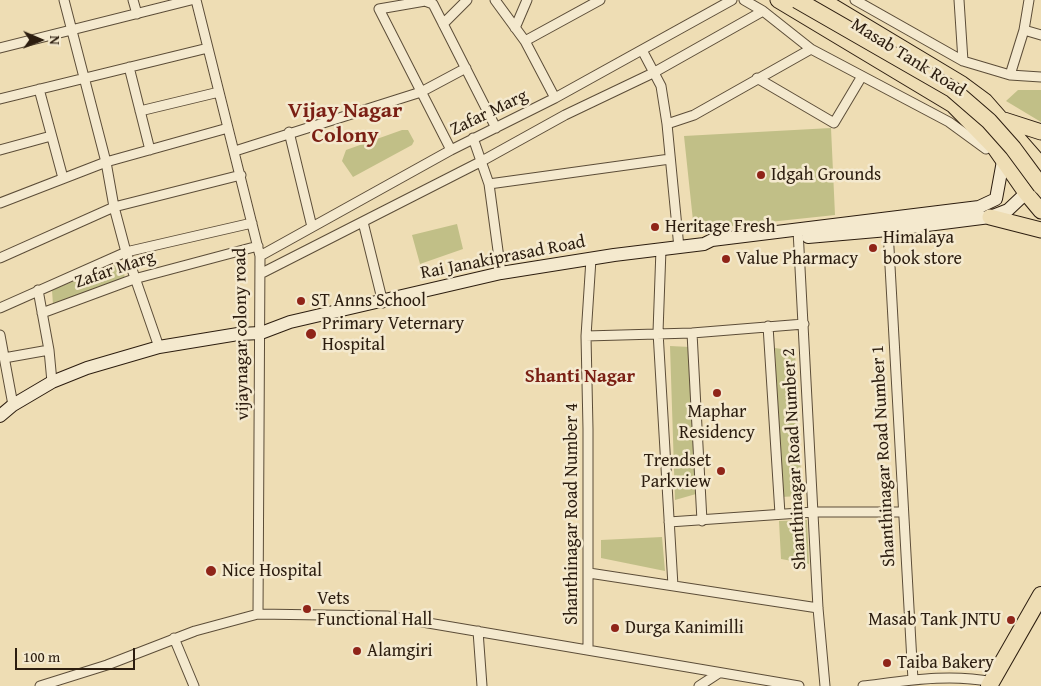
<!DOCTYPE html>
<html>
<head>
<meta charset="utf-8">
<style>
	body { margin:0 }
	#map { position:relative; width:1041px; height:686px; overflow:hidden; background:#eeddb4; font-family:"Gentium Book Plus",serif }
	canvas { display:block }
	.north { position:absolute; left:15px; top:15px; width:50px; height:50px; -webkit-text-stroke:4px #f4e9ce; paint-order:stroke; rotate:91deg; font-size:14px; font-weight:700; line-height:20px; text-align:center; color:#2c1d0f }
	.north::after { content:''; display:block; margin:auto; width:18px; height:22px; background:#2c1d0f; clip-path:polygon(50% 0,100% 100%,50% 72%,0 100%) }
	.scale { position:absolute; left:15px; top:648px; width:120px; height:22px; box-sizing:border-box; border:2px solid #2c1d0f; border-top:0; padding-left:6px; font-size:15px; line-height:18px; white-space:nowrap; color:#2c1d0f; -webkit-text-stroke:4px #f4e9ce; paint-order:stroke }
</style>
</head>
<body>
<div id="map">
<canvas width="1041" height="686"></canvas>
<div class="north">N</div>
<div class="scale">100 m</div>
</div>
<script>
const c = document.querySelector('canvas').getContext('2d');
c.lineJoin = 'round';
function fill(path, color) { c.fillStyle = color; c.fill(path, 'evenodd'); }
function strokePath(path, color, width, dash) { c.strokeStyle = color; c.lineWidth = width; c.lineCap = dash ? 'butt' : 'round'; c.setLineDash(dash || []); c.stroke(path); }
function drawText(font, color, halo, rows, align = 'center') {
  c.font = font + ' "Gentium Book Plus",serif'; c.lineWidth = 5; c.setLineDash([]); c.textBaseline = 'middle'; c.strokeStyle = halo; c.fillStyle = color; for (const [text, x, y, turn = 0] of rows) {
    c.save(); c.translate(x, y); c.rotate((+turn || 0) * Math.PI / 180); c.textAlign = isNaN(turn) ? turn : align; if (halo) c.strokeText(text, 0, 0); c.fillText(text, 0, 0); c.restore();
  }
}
const green = new Path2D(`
	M1018,90h23v32l-35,-21z
	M831,128l4,87 -141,15 -10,-94z
	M402,130h6l6,11 -2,4 -59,32 -11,-16 4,-11z
	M457,224l6,25 -43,15 -8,-29z
	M122,262l3,17 -72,26 -1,-15z
	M670,346l20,1 6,147 -21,6z
	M775,348l20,3 7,145 -22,1z
	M807,520l2,44 -28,-5 -2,-38z
	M662,537l3,34 -64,-13v-18z`);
const street = new Path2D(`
	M64,0l42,162 8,45 12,45 33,95
	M133,0l4,14
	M196,0l64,256 -2,358
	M495,0l30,41 30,57
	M744,0l19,11 48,38 138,73 37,27
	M855,0l108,61 47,14 31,2
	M959,0l4,61
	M443,24l24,-24
	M515,28l12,-28
	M1024,30l5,-30
	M525,41l75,-41
	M0,48l191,-48
	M642,50l19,36 6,38 12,124
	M129,67l21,83
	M1010,75l14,-45 17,5
	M757,78l77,45 28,-47
	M39,89l24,89
	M0,99l208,-51
	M140,111l79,-19
	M667,124l27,-9 117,-66
	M289,132l23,95
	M473,138l16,46 12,89
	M0,150l51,-14
	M451,150l-72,-141 46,-8 8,3 63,124
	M235,151l186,-59 45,-24
	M489,184l181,-25
	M0,203l106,-41 122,-34
	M363,222l20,81
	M798,230l20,378 7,78
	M888,230l25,450
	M661,249l-3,83 15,254
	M260,256l191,-106 104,-52 177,-98
	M0,258l114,-51 127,-32
	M260,274l222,-113 83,-46 88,-42 110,-62
	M38,290l11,60 3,32
	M0,308l126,-56 126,-29
	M42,313l92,-34 124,-33
	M768,326l12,188
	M692,333l10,188
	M0,335l13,70
	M586,336l106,-3 112,-9
	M4,358l45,-8
	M669,522l145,-10h89
	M589,573l229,35
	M478,631l4,55
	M174,638l20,48
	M588,650v-221l-2,-93 5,-77
	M40,686l67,-21 88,-34 63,-17 129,2 412,70
	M699,686l20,-13
	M863,686c42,-5 87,-13 129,-4`);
const secondary = new Path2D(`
	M808,237l80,-7 102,-13 18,-7 18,-17
	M0,416l13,-11 39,-23 35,-14 72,-21 79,-13 23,-1 29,-11 211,-49 113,-18 90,-11 8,-4 267,-33 17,-8 7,-38`);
const primary = new Path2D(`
	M778,0l175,105 41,42 32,46 15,18
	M822,0l140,84 23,17 56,64
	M1004,120l37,12
	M990,217l51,13`);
const highway = new Path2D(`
	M989,686l52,-91`);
const highwayBridge = new Path2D(`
	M797,0l155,89 37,32 24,27 28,38`);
const markers = [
	[761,175,5,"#8f2418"],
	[655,227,5,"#8f2418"],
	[873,248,5,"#8f2418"],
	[726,259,5,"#8f2418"],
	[301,301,5,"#8f2418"],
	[311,334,6,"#8f2418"],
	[717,393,5,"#8f2418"],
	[721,471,5,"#8f2418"],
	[211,571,6,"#8f2418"],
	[307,609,5,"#8f2418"],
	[1011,620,5,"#8f2418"],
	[615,628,5,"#8f2418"],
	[357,651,5,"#8f2418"],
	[887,663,5,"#8f2418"]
];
const streetNames = [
	["Masab Tank Road",908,58,32],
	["Zafar Marg",489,113,-26],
	["Rai Janakiprasad Road",503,258,-11],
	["Zafar Marg",115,270,-19],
	["vijaynagar colony road",242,334,-91],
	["Shanthinagar Road Number 1",884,456,-93],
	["Shanthinagar Road Number 2",795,459,-93],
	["Shanthinagar Road Number 4",572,514,-90]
];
const poiNames = [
	["Idgah Grounds",771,175],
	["Heritage Fresh",665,227],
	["Himalaya",883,238],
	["book store",883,259],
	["Value Pharmacy",736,259],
	["ST Anns School",311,301],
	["Primary Veternary",322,324],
	["Hospital",322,345],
	["Maphar",717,412,"center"],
	["Residency",717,433,"center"],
	["Trendset",711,461,"right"],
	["Parkview",711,482,"right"],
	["Nice Hospital",222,571],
	["Vets",317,599],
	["Functional Hall",317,620],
	["Masab Tank JNTU",1001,620,"right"],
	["Durga Kanimilli",625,628],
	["Alamgiri",367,651],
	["Taiba Bakery",897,663]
];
const neighbourhoodNames = [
	["Shanti Nagar",580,377]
];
const districtNames = [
	["Vijay Nagar",345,111],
	["Colony",345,136]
];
fill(green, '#c1bf87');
strokePath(street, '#5c4d38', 11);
strokePath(secondary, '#2c1d0f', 14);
strokePath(primary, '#2c1d0f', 17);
strokePath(highway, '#2c1d0f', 18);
strokePath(street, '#f4e9ce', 9);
strokePath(secondary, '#f4e9ce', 12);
strokePath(primary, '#eeddb4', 15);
strokePath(highway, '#eeddb4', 16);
strokePath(highwayBridge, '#2c1d0f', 18, []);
strokePath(highwayBridge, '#eeddb4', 16);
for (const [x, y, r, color] of markers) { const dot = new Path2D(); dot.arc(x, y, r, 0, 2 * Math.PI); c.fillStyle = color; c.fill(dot); strokePath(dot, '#f4e9ce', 2); }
drawText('18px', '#2c1d0f', '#f4e9ce', streetNames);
drawText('18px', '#2c1d0f', '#f4e9ce', poiNames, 'left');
drawText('bold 19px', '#7a1f14', '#f4e9ce', neighbourhoodNames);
drawText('bold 22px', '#7a1f14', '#f4e9ce', districtNames);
</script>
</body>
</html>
